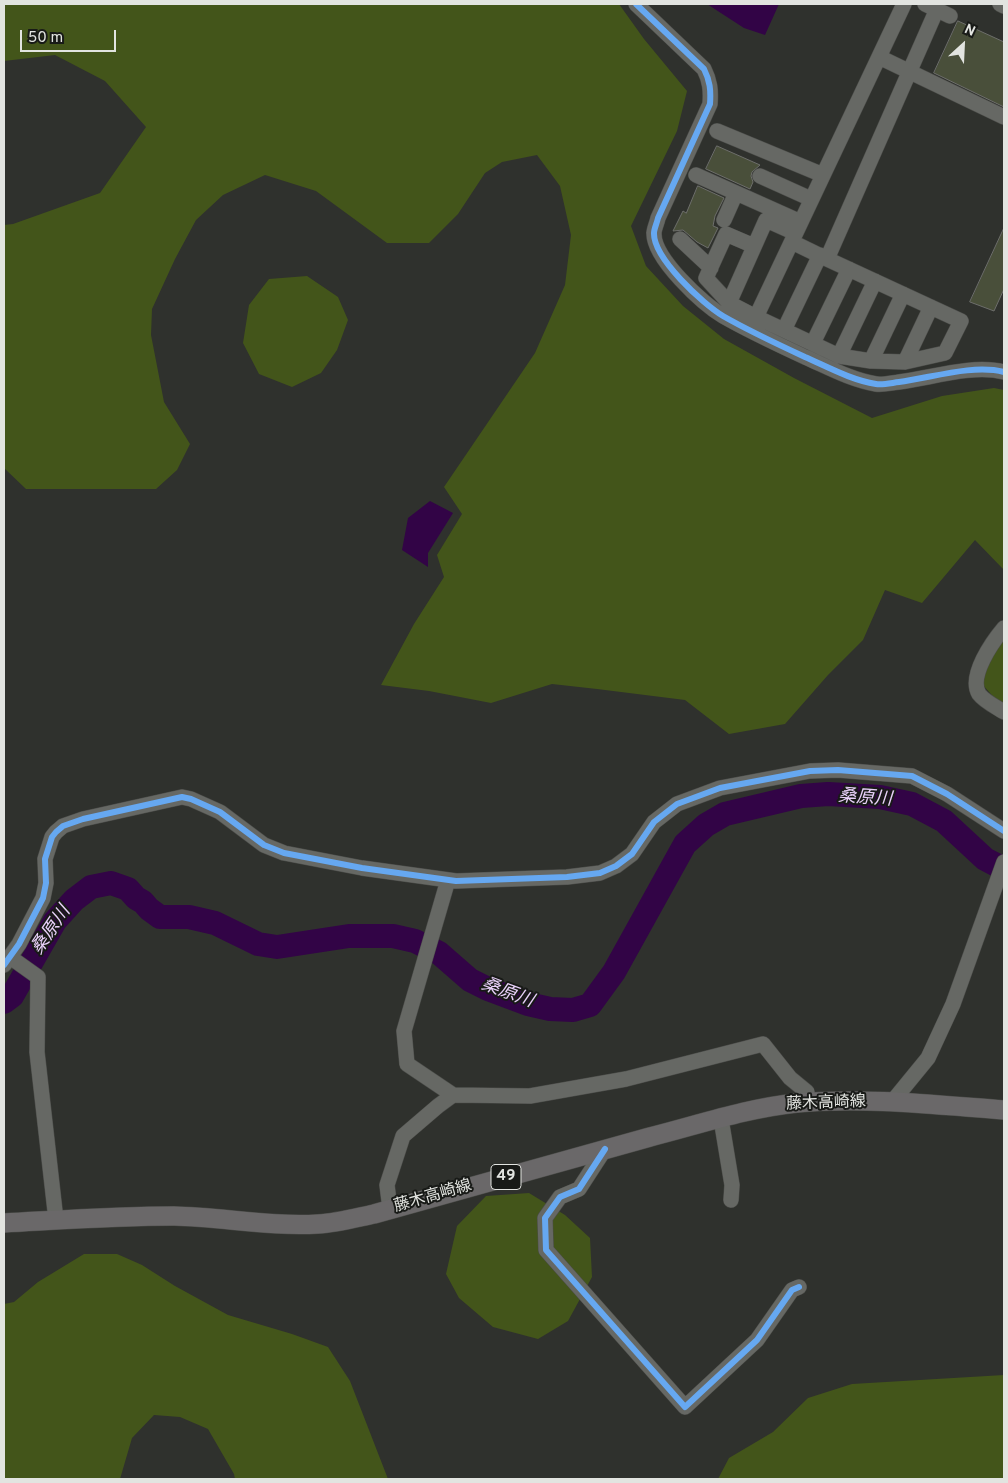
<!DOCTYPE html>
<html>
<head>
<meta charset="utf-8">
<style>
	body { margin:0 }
	#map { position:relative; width:1008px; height:1483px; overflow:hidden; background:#2f312d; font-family:Overpass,sans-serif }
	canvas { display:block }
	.frame { position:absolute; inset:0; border:5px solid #e2e4e0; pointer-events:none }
	.north { position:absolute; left:938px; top:20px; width:50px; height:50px; -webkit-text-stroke:4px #181a17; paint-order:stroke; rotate:25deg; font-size:14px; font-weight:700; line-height:20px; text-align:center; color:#e2e4e0 }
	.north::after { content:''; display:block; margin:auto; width:18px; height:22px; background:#e2e4e0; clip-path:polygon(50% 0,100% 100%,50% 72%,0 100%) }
	.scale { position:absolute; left:20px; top:30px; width:96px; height:22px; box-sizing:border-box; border:2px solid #e2e4e0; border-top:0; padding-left:6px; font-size:15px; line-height:18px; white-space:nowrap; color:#e2e4e0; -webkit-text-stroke:4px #181a17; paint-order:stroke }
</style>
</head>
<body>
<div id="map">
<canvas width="1008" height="1483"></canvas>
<div class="frame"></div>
<div class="north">N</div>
<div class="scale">50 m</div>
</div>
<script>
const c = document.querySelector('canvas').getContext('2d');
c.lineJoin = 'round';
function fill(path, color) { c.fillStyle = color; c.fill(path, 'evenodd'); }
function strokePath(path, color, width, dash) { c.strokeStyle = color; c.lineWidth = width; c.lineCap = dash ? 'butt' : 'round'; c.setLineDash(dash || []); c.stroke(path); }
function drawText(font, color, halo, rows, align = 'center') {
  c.font = font + ' Overpass,"Noto Sans JP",sans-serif'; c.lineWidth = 4; c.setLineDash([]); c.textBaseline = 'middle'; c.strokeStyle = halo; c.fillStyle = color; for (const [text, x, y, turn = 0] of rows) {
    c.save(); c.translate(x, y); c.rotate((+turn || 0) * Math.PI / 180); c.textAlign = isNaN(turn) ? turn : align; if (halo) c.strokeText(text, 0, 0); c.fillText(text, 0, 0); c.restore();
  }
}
const green = new Path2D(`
	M4,4h615l25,35 43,52 -10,40 -46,95 15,40 37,40 41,33 70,39 78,40 70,-22 52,-8 10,2v180l-29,-30 -53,63 -37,-13 -22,50 -35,35 -43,49 -56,10 -44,-34 -88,-11 -45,-5 -61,19 -62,-12 -48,-6 33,-61 30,-47 -7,-22 25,-41 -18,-27 91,-134 30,-68 6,-50 -11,-49 -23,-31 -35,7 -17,11 -27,41 -29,29h-42l-71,-52 -51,-16 -42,20 -27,25 -21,39 -23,50 -1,26 13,67 26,42 -13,26 -21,19h-130l-22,-21v-243l9,-1 87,-31 46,-66 -41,-46 -50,-26 -51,6z
	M307,276l31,21 10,23 -11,30 -16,23 -29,14 -33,-13 -16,-31 6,-38 20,-26z
	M1004,636v68l-7,-3 -15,-17 3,-15z
	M529,1193l36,22 25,23 2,39 -24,44 -30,18 -45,-12 -34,-29 -13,-24 11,-48 29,-30z
	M84,1254h33l25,11 33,21 53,29 64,19 36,13 22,34 38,98h-153l-1,-5 -26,-45 -28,-12 -26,-2 -22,23 -12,41h-116v-175l10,-2 24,-20z
	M1004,1375v104h-286l11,-21 44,-26 35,-34 44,-14z`);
const water = new Path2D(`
	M707,4h72l-14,31 -21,-7z
	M430,501l23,12 -25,40v14l-26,-17 6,-32z`);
const river = new Path2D(`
	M4,1002l8,-6 43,-75 19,-21 17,-13 20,-4 17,6 8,9 7,4 6,7 11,8h29l26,6 43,21 19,3 72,-11h44l22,5 24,12 31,27 18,9 40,15 22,5 23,1 17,-5 24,-33 71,-128 21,-19 19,-11 76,-18 27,-2 52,3 32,7 32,17 41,38 19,10`);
const building = new Path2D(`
	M958,21l46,21v65l-70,-34z
	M717,146l43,19 -8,7 -1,4 2,6 -3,7 -44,-20z
	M698,186l26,12 -9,18 -2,10 5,2 -10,20 -11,-6 -14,-12 -10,1 10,-20 3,2z
	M1004,228v61l-10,22 -24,-9z`);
const minor = new Path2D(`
	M636,4l68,65c6,12 7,21 6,35l-52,114c-1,5 -4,11 -4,15 -1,25 49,71 69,83 26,15 54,28 82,41 23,10 46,23 71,27 7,1 15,-1 23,-2 32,-4 73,-18 105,-10
	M925,4l25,12
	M1000,4l4,2
	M879,57l125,60
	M717,131l106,44
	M696,175l105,47
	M760,176l51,23
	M724,220l12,-27
	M795,233l-29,-13 -37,83 27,14 83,39 32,5 34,1 40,-9 16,-32 -134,-62
	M680,239l31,29
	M792,242l35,17 110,-250
	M729,303l-23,-25 20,-44 28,12
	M756,317l148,-313
	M784,330l36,-75
	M813,343l36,-74
	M839,356l36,-75
	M871,361l32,-67
	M905,362l26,-55
	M1004,628c-11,13 -36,48 -25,66 5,7 17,13 25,18
	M10,957l28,20 -1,75 19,168
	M4,965l15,-21 24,-46 3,-15 -1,-24 7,-22 4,-5 7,-6 20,-7 99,-22 9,2 29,13 44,33 20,8 78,15 94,13 111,-4 33,-4 16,-7 16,-12 22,-32 23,-18 43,-16 90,-17 28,-1 74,6 35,18 57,37
	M453,1095l77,1 96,-17 137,-35 27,34 17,14v11
	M892,1102l36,-44 25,-54 51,-142
	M721,1119l11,66 -1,15
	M605,1149l-26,40 -19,8 -15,21 1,32 139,157 72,-67 35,-50 7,-3
	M390,1209l-3,-24 16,-49 35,-30 15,-11 -46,-31 -3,-33 44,-151`);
const major = new Path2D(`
	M4,1223c57,-3 113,-7 170,-7 48,1 96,11 144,8 19,-1 37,-6 56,-10 92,-26 184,-52 276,-77 48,-12 97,-29 147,-34 69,-6 139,2 207,7`);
const cycleway = new Path2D(`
	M636,4l68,65c6,12 7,21 6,35l-52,114c-1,5 -4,11 -4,15 -1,25 49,71 69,83 26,15 54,28 82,41 23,10 46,23 71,27 7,1 15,-1 23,-2 32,-4 73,-18 105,-10
	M4,965l15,-21 24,-46 3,-15 -1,-24 7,-22 4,-5 7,-6 20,-7 99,-22 9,2 29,13 44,33 20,8 78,15 94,13 111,-4 33,-4 16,-7 16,-12 22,-32 23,-18 43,-16 90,-17 28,-1 74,6 35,18 57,37
	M605,1149l-26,40 -19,8 -15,21 1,32 139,157 72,-67 35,-50 7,-3`);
const shields = [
	[506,1177,30]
];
const shieldNames = [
	["49",506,1177]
];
const streetNames = [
	["藤木高崎線",826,1104,-2],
	["藤木高崎線",433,1197,-16]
];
const waterNames = [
	["桑原川",865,799,4],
	["桑原川",52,931,-56],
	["桑原川",507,994,20]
];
fill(green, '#43551a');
fill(water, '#320446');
strokePath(river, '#320446', 24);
fill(building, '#494f3a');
strokePath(building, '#6d6e6b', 1);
strokePath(minor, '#4c4d4a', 16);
strokePath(major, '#4c4d4a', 20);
strokePath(minor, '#666864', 15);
strokePath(major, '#6a6869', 19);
strokePath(cycleway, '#66a8f1', 6);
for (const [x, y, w] of shields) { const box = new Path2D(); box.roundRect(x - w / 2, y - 12.5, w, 25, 4); c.fillStyle = '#181a17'; c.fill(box); strokePath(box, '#e2e4e0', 1); }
drawText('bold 15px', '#e2e4e0', null, shieldNames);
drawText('16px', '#e2e4e0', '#181a17', streetNames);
drawText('italic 18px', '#ead2fb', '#181a17', waterNames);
</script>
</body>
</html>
